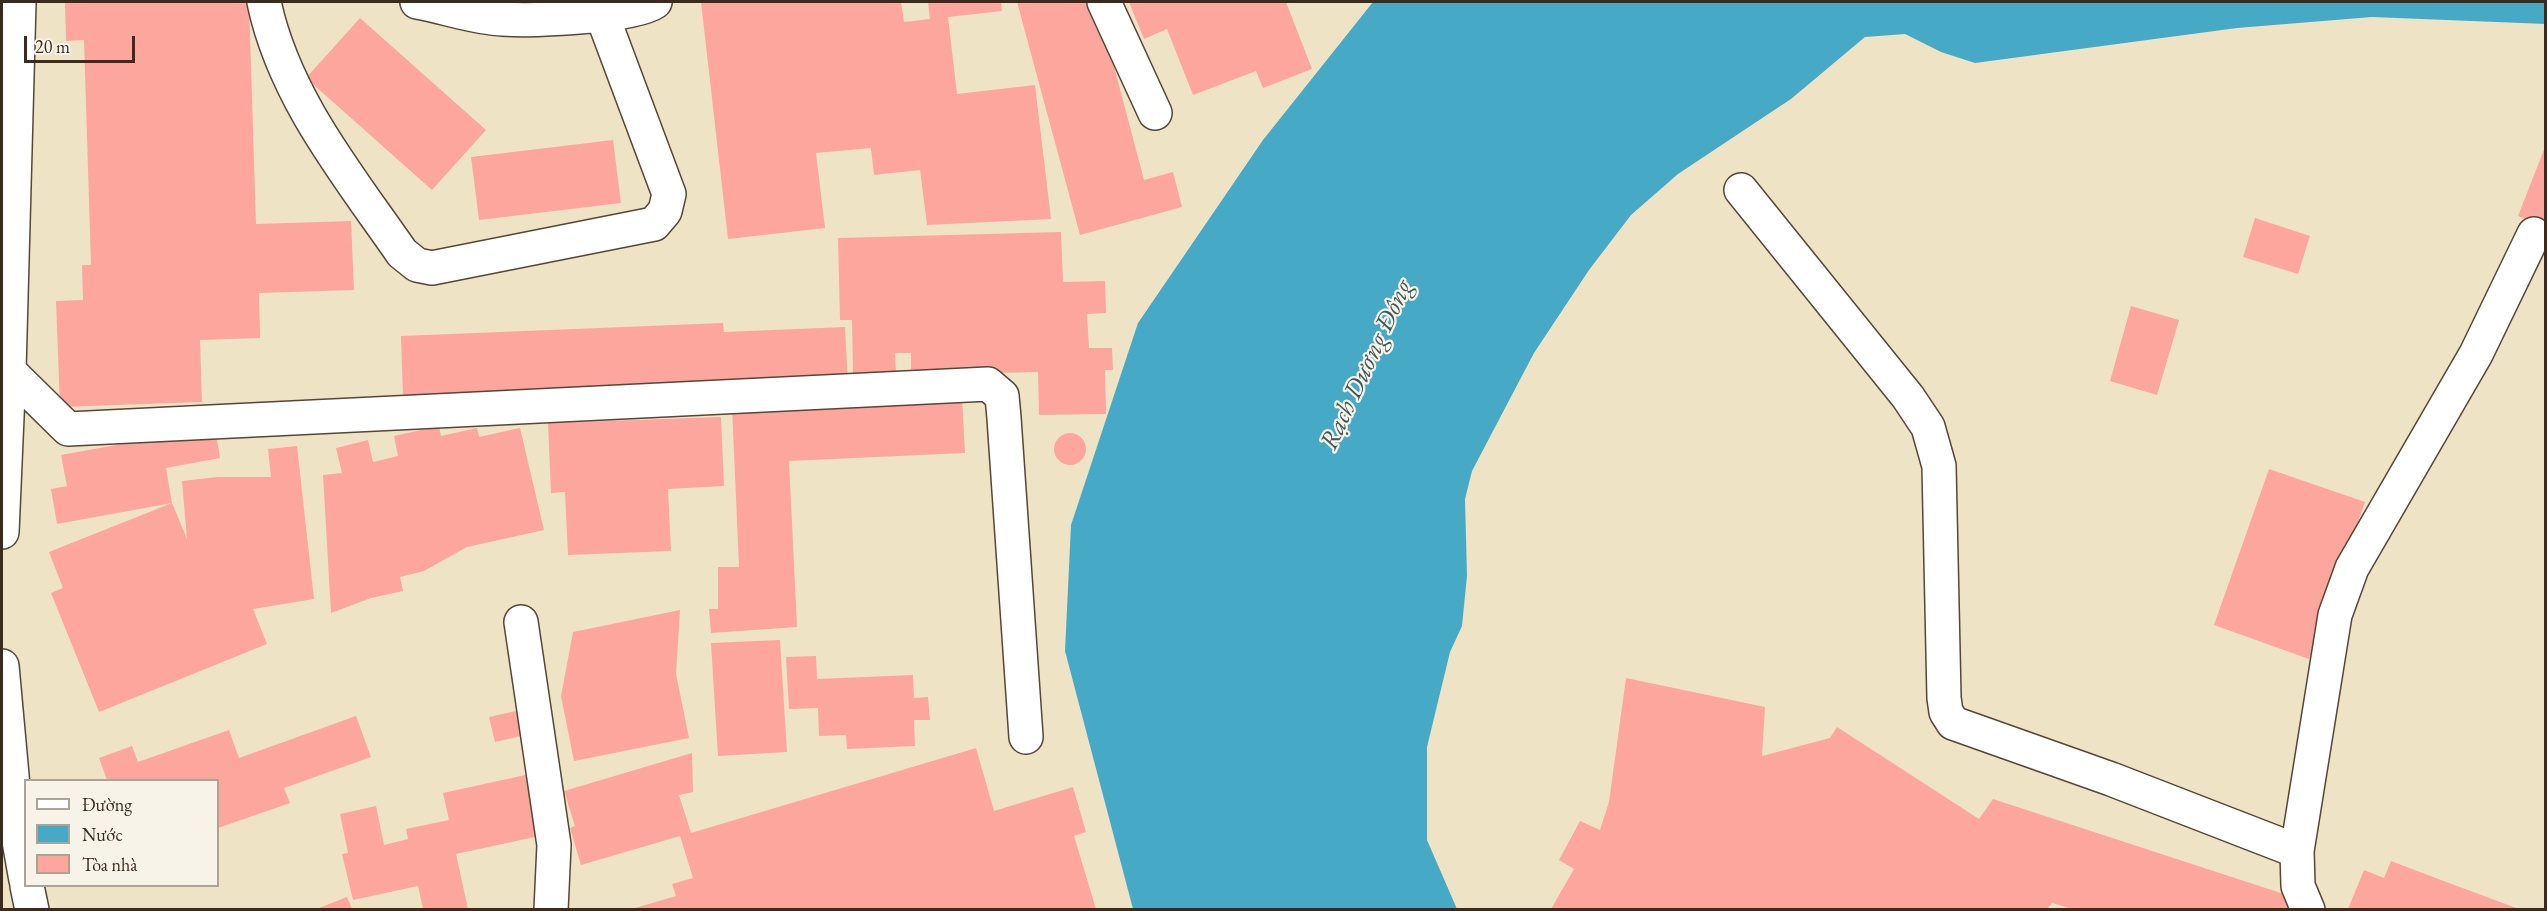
<!DOCTYPE html>
<html>
<head>
<meta charset="utf-8">
<style>
	body { margin:0 }
	#map { position:relative; width:2547px; height:911px; overflow:hidden; background:#efe3c6; font-family:"EB Garamond",serif }
	canvas { display:block }
	.frame { position:absolute; inset:0; border:3px solid #3b2a1e; pointer-events:none }
	.legend { position:absolute; left:24px; top:779px; width:195px; height:108px; box-sizing:border-box; background:#f7f3e8; border:2px solid #aca397; margin:0; padding:8px 10px; list-style:none; font-size:18px; color:#3b2a1e }
	.legend li { display:flex; align-items:center; gap:12px; height:30px }
	.legend b { width:30px; border:2px solid #aca397 }
	.scale { position:absolute; left:24px; top:36px; width:111px; height:27px; box-sizing:border-box; border:3px solid #3b2a1e; border-top:0; padding-left:8px; font-size:18px; line-height:21px; white-space:nowrap; color:#3b2a1e; -webkit-text-stroke:4px #f7f3e8; paint-order:stroke }
</style>
</head>
<body>
<div id="map">
<canvas width="2547" height="911"></canvas>
<div class="frame"></div>
<ul class="legend">
<li><b style="height:8px;background:#fff"></b>Đường</li>
<li><b style="height:16px;background:#46aac6"></b>Nước</li>
<li><b style="height:16px;background:#fda69e"></b>Tòa nhà</li>
</ul>
<div class="scale">20 m</div>
</div>
<script>
const c = document.querySelector('canvas').getContext('2d');
c.lineJoin = 'round';
function fill(path, color) { c.fillStyle = color; c.fill(path, 'evenodd'); }
function strokePath(path, color, width, dash) { c.strokeStyle = color; c.lineWidth = width; c.lineCap = dash ? 'butt' : 'round'; c.setLineDash(dash || []); c.stroke(path); }
function drawText(font, color, halo, rows, align = 'center') {
  c.font = font + ' "EB Garamond",serif'; c.lineWidth = 4.5; c.setLineDash([]); c.textBaseline = 'middle'; c.strokeStyle = halo; c.fillStyle = color; for (const [text, x, y, turn = 0] of rows) {
    c.save(); c.translate(x, y); c.rotate((+turn || 0) * Math.PI / 180); c.textAlign = isNaN(turn) ? turn : align; if (halo) c.strokeText(text, 0, 0); c.fillText(text, 0, 0); c.restore();
  }
}
const water = new Path2D(`
	M1373,2h1172l1,22 -174,-7 -135,11 -262,35 -34,-11 -36,-18 -40,3 -74,62 -113,75 -47,41 -42,55 -55,83 -62,118 -7,28 2,77 -5,50 -12,26 -23,95v93l30,69h-324l-68,-258 6,-126 67,-202 125,-183z`);
const building = new Path2D(`
	M65,2h184l7,222 95,-3 3,69 -95,3 1,45 -60,2 2,62 -142,5 -4,-106 27,-1 -1,-35h9l-7,-225 -18,1z
	M474,2h60v1l-42,6z
	M701,2h200l3,20 26,-3 -2,-17h73l1,9 -54,6 9,77 78,-9 16,134 -124,6 -7,-55 -46,5 -3,-27 -55,5 9,75 -97,11z
	M1017,2h80l47,178 29,-8 9,35 -102,28z
	M1129,2h157l26,67 -49,19 -7,-17 -63,24 -26,-66 -23,10z
	M360,18l126,112 -54,60 -126,-112z
	M613,140l8,63 -142,17 -8,-63z
	M2545,147h1v80l-28,-11z
	M2255,218l55,18 -12,38 -55,-17z
	M1061,232l2,50 42,-1 1,32 -19,1 2,34h23l1,22h-8l1,44 -67,1 -1,-43 -127,3v-22h-16l1,20 -43,2 -1,-55h-12l-2,-82z
	M2131,306l48,14 -22,75 -47,-14z
	M723,323l1,9 121,-5 3,57 -445,13 -2,-61z
	M962,397l3,56 -176,8 8,166 -86,6 -2,-24h9v-42h21l-7,-160z
	M721,417l3,69 -56,3 3,62 -103,4 -3,-63 -14,1 -3,-70z
	M439,426l2,10 36,-8 2,9 41,-9 24,102 -77,17 -43,24 -24,6 3,14 -32,7 -40,15 -8,-138 19,-2 -6,-25 32,-8 5,22 25,-6 -4,-20z
	M215,427l5,31 -54,10 6,35 15,36 -5,-58 35,-4h54l-3,-28 29,-3 17,153 -61,10 14,35 -168,68 -48,-119 12,-5 -14,-36 123,-49 -115,21 -6,-35 16,-3 -6,-31z
	M1054 449a16 16 0 1 1 32 0a16 16 0 1 1-32 0Z
	M2269,469l96,33 -56,157 -95,-34z
	M680,610l-4,64 13,64 -115,23 -13,-65 12,-64z
	M780,640l7,112 -69,4 -7,-113z
	M816,656l1,23 96,-4 1,23 14,-1 2,23h-16l1,26 -68,3 -1,-14 -27,1 -1,-28 -29,1 -3,-52z
	M1626,678l139,29 -3,49 68,-18 7,-11 142,92 14,-20 300,98 -2,12h-219l-20,-6 -5,6h-496l23,-40 -15,-9 21,-39 20,9 9,-28z
	M525,709l5,25 -35,8 -6,-25z
	M356,716l15,41 -87,31 6,15 -72,25v-48h-111l-8,-22 33,-12 6,16 91,-32 10,28z
	M976,748l18,63 79,-24 13,45 -12,4 22,73h-464l44,-13 -4,-12 21,-6 -13,-42 -99,29 -11,-37 5,-2 -11,-35 128,-38 1,39 -14,3 12,38z
	M530,774l14,61 -88,19 12,55h-45l-5,-23 -65,14 -11,-46 6,-1 -8,-39 36,-8 8,39 24,-6 -2,-10 43,-9 -6,-27z
	M2391,861l50,19 78,29h-171l16,-39 20,8z
	M347,897l5,12h-35l7,-3z`);
const minor = new Path2D(`
	M264,2c20,95 84,173 138,251l15,12 15,3 222,-44 11,-13 4,-17 -67,-179
	M417,2c28,5 58,16 86,17 30,2 130,-2 152,-17
	M1104,2l51,111
	M1741,190l167,207 20,30 11,39 5,232 2,14 7,11 158,56 186,72
	M2,373l7,-2 59,58 920,-45 14,12 2,22 22,319
	M2,532l7,-161 10,-369
	M521,622l33,223 -3,65
	M2,666l15,164 9,50
	M27,886l5,24
	M2308,910l-10,-24 -1,-35 38,-236 17,-47 124,-214 58,-120`);
const waterNames = [
	["Rạch Dương Đông",1367,365,-65]
];
fill(water, '#46aac6');
fill(building, '#fda69e');
strokePath(minor, '#564637', 36);
strokePath(minor, '#fff', 33);
drawText('italic 26px', '#3f5759', '#f7f3e8', waterNames);
</script>
</body>
</html>
